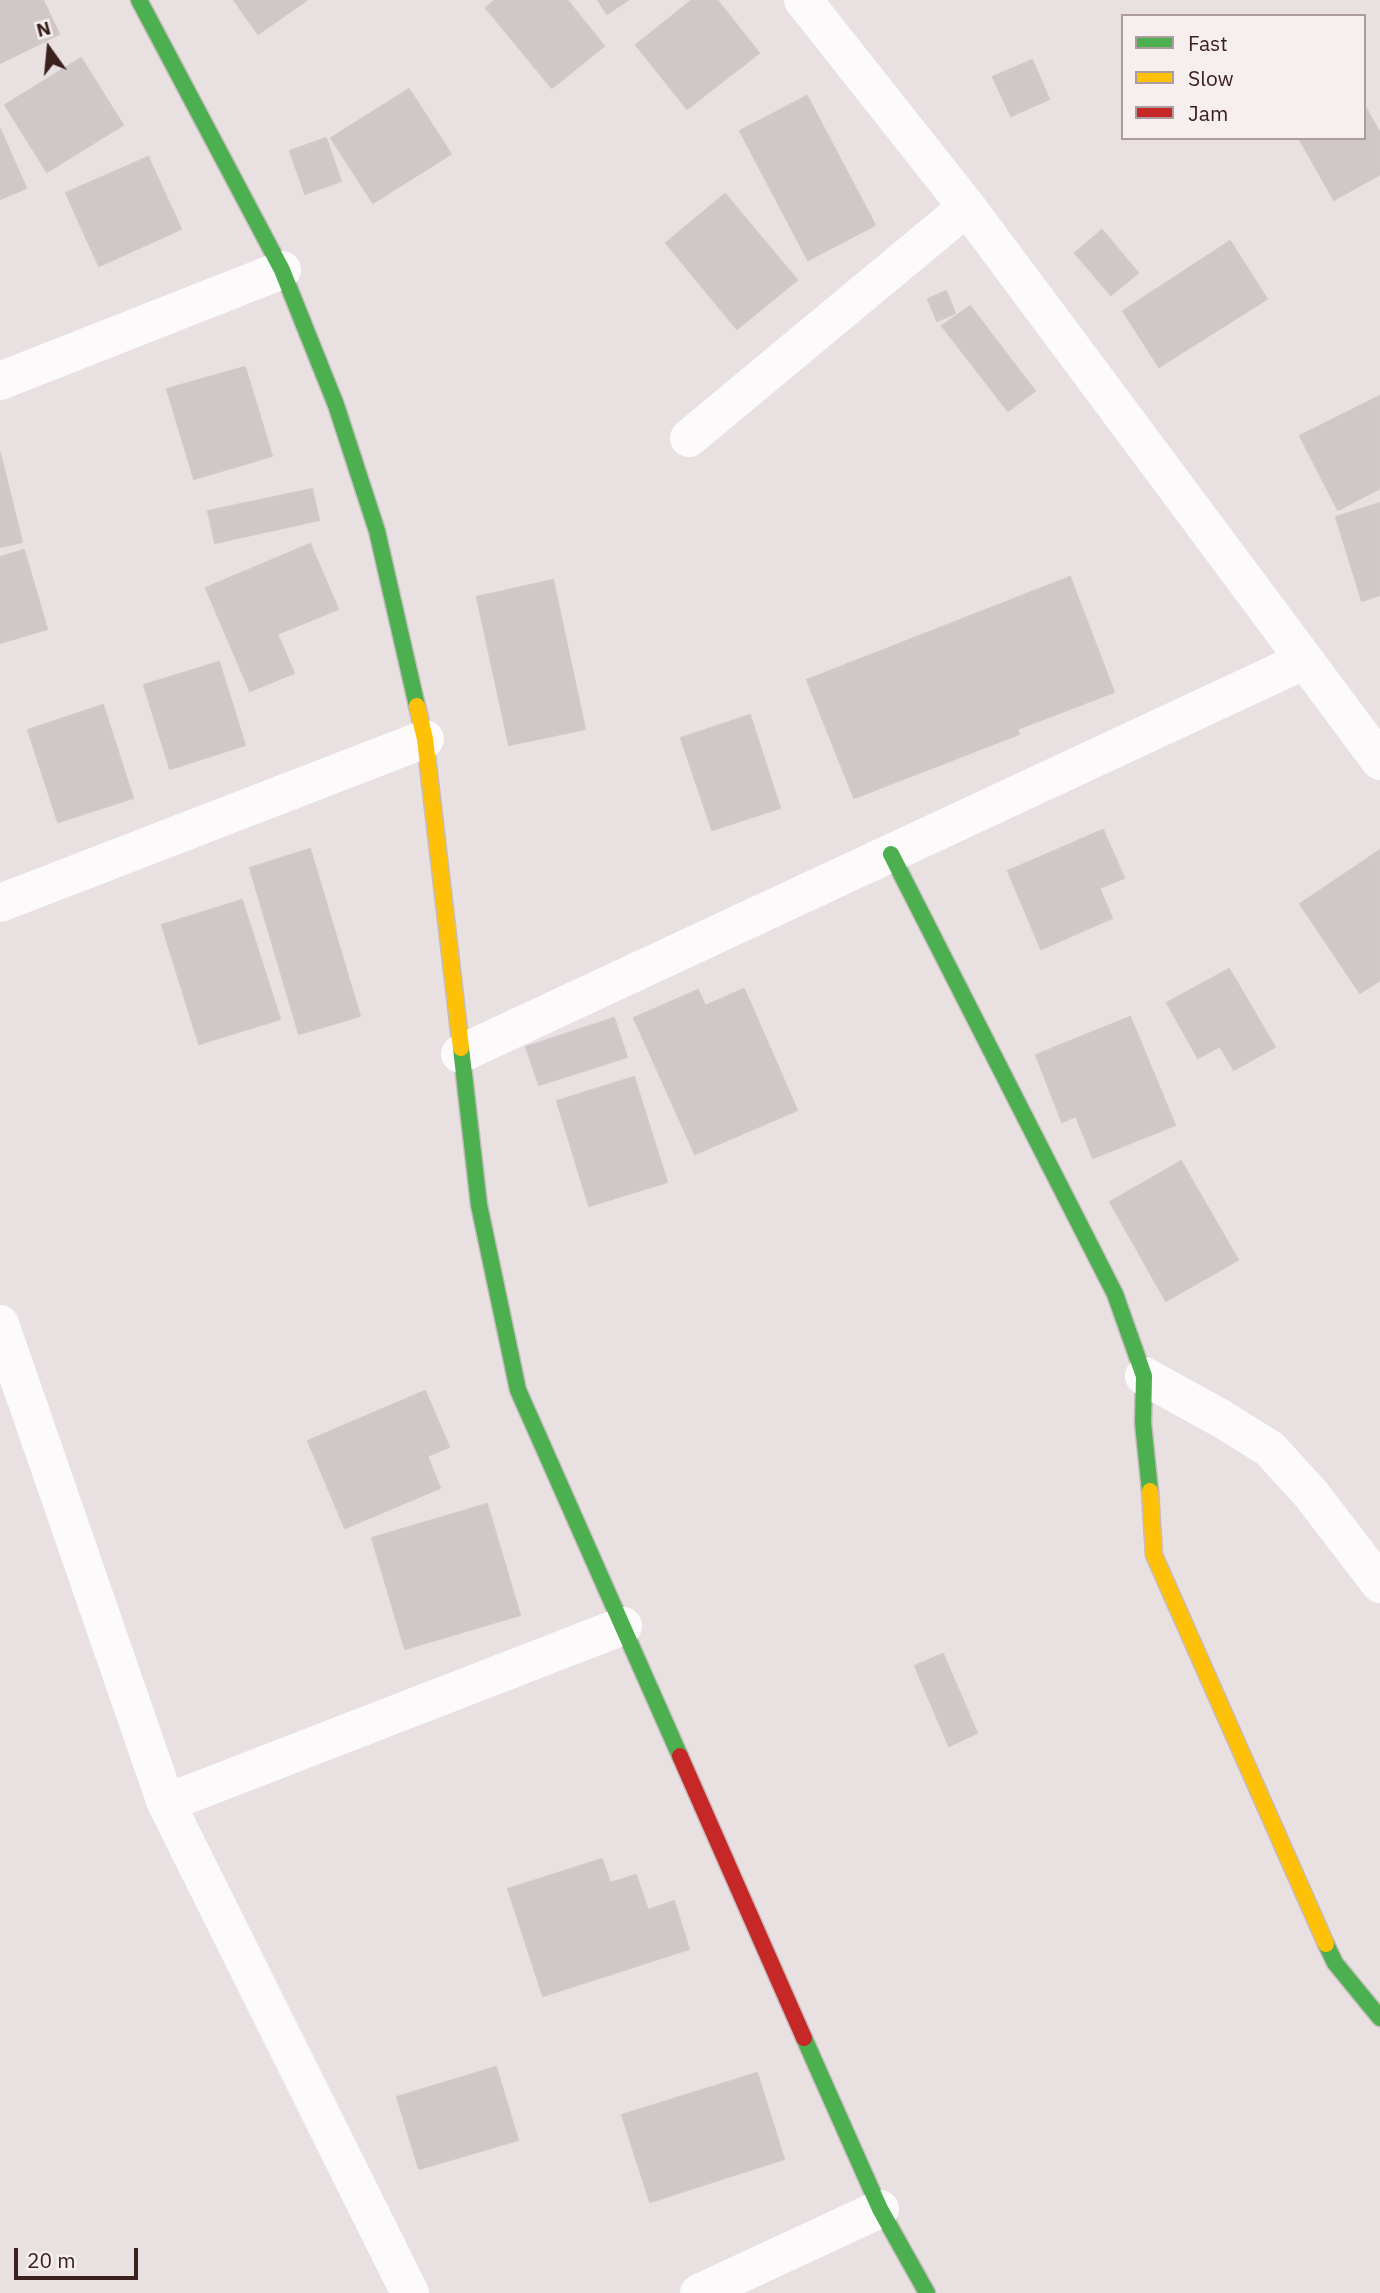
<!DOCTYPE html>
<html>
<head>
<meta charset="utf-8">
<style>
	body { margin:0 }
	#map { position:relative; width:1380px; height:2293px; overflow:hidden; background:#e8e0e1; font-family:"IBM Plex Sans",sans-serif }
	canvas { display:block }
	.legend { position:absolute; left:1121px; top:14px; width:245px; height:126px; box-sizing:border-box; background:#f7eeef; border:2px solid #ac9c9b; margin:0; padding:9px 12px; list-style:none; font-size:21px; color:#3b201e }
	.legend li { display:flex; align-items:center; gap:14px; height:35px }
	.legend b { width:35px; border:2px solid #ac9c9b }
	.north { position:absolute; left:14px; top:14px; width:70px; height:70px; -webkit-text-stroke:5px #f7eeef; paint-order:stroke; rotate:345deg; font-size:19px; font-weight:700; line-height:28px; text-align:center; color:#3b201e }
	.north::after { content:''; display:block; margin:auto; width:24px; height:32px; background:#3b201e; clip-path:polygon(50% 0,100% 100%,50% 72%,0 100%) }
	.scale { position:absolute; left:14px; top:2248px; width:124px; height:32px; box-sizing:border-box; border:4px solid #3b201e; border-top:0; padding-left:9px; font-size:21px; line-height:24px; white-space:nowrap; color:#3b201e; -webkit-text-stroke:5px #f7eeef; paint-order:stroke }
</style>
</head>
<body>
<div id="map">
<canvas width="1380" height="2293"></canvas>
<ul class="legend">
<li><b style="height:9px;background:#4caf50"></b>Fast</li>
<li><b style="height:9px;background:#ffc107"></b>Slow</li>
<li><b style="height:9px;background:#c62828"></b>Jam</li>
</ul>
<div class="north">N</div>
<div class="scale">20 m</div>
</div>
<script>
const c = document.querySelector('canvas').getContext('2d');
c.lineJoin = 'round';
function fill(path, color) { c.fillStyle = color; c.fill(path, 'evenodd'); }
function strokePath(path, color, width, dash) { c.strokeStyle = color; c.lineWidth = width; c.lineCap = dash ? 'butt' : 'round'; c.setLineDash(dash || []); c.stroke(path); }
const building = new Path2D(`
	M0,0h43l16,34 -59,29z
	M234,0h73l-49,34z
	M495,0h72l37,46 -52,42 -66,-80z
	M598,0h30l-21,14z
	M692,0h25l42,53 -72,56 -51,-64z
	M81,58l42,67 -76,47 -42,-67z
	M1032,60l17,39 -38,17 -18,-39z
	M409,89l42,65 -78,49 -42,-65z
	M807,96l68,129 -67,35 -68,-129z
	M1364,105l16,28v41l-46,26 -35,-62h65z
	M0,129l26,59 -26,11z
	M326,138l15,43 -36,13 -15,-43z
	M148,157l33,72 -82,37 -33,-73z
	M725,194l72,86 -60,49 -71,-86z
	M1102,230l36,43 -27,22 -36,-42z
	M1230,241l37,58 -108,68 -36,-56z
	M946,291l9,22 -18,8 -9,-22z
	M970,306l65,85 -27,20 -66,-85z
	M245,367l27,89 -78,23 -27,-90z
	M1380,396v92l-42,22 -38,-74z
	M0,453l22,89 -22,5z
	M312,489l7,31 -104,23 -7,-32z
	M1380,503v92l-18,6 -26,-84z
	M310,544l28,65 -61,25 17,39 -44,18 -44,-103z
	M24,550l23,79 -47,14v-86z
	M1070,577l44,115 -97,37 2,5 -165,64 -47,-118z
	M553,580l32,149 -76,16 -32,-148z
	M219,662l26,83 -75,24 -26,-84z
	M103,705l30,93 -75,24 -30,-92z
	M750,715l30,93 -68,22 -31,-92z
	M1103,830l21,48 -25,10 13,30 -71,31 -33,-78z
	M310,849l50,167 -61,18 -49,-166z
	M1380,850v130l-20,13 -60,-89z
	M242,900l38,119 -81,25 -37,-119z
	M1229,969l46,78 -41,23 -14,-24 -22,12 -31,-55z
	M744,989l53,121 -102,44 -61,-136 64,-28 7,16z
	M1130,1017l45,108 -82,33 -17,-42 -14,6 -26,-67z
	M614,1018l13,39 -88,28 -13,-38z
	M634,1077l33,105 -78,24 -32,-105z
	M1181,1161l57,99 -72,41 -56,-99z
	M425,1391l24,56 -22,9 13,32 -95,40 -37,-87z
	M487,1504l33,111 -115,34 -33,-111z
	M943,1654l34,79 -28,13 -34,-80z
	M602,1859l8,24 26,-8 12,35 26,-9 15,48 -146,47 -35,-107z
	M496,2067l22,73 -99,29 -22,-72z
	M757,2073l27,86 -134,43 -28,-87z`);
const street = new Path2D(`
	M803,0l164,207 413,554
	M0,381l282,-111
	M689,438l278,-231
	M0,903l425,-164
	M460,1054l843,-393
	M0,1324l166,479 244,490
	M1144,1376l78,43 48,30 41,45 69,90
	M166,1803l457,-177
	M699,2293l181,-84`);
const fast = new Path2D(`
	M139,0l143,270 54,135 41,126 40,175
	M891,854l224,440 29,82 -1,47 7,68
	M461,1048l18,157 39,185 162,366
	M1326,1944l9,19 45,55
	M804,2038l76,171 47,84`);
const slow = new Path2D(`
	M417,706l8,33 36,309
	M1150,1491l4,64 172,389`);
const jam = new Path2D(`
	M680,1756l124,282`);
fill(building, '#cfc7c8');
strokePath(building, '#d0c9c9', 2);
strokePath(fast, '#c7bcbc', 19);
strokePath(slow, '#c7bcbc', 19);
strokePath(jam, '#c7bcbc', 19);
strokePath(street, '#fcfafa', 38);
strokePath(fast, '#4caf50', 16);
strokePath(slow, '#ffc107', 16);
strokePath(jam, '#c62828', 16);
</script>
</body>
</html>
